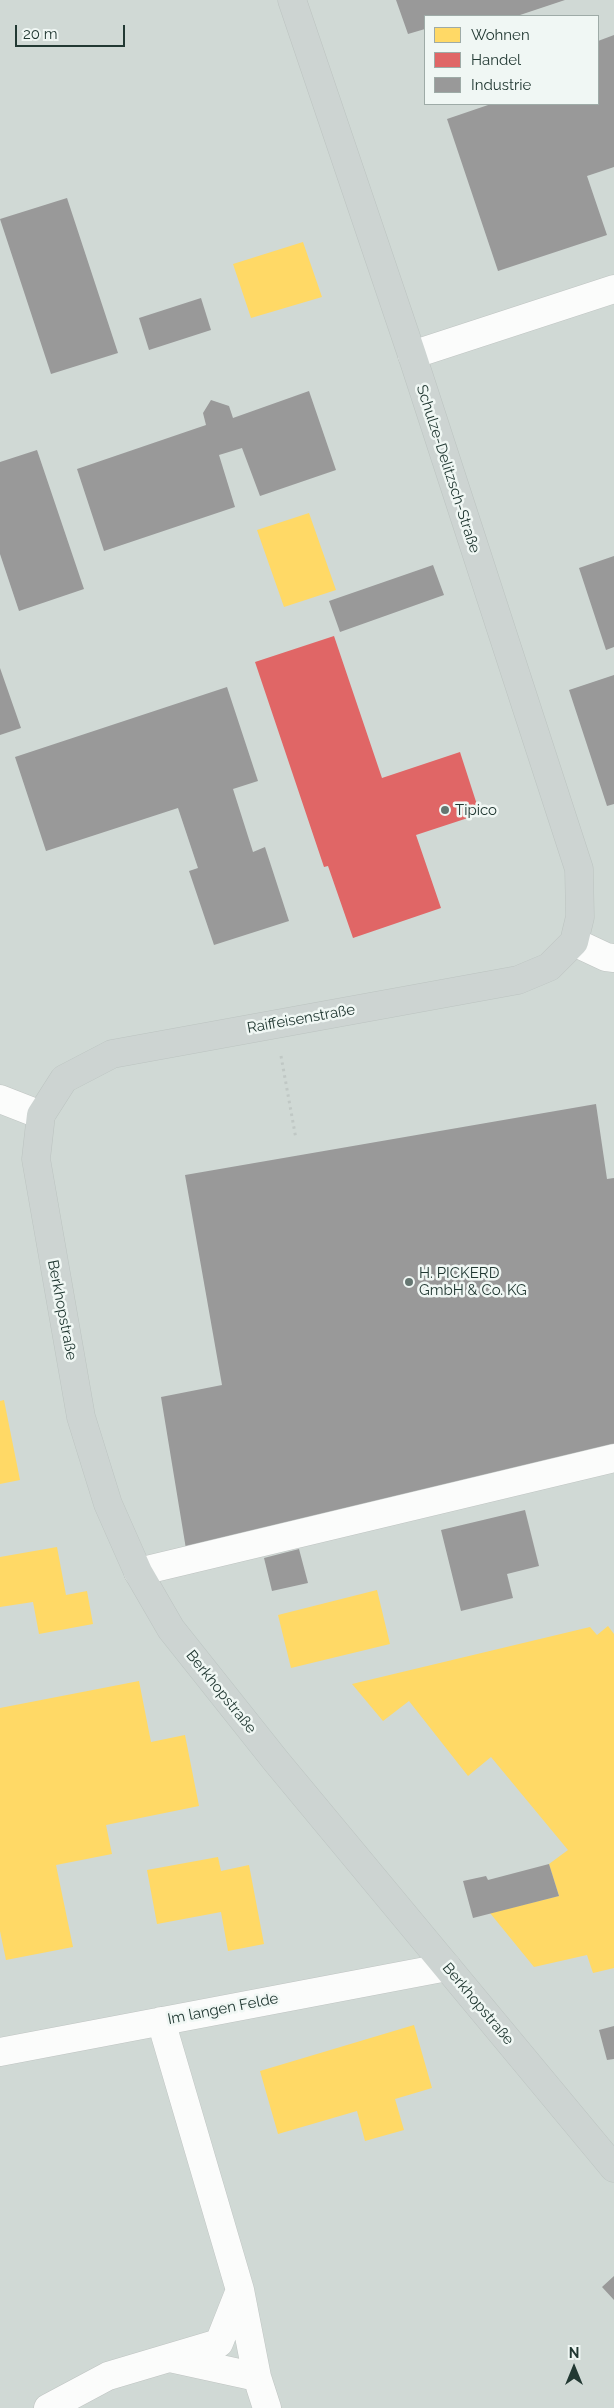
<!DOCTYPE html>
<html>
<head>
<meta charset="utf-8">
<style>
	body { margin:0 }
	#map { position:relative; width:614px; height:2408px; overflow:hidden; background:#e2e8e5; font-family:Raleway,sans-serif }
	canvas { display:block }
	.legend { position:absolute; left:424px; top:15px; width:175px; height:90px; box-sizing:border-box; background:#f0f7f4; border:1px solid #9eaba7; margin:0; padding:6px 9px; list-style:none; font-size:15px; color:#223933 }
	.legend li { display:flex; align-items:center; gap:10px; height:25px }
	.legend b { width:25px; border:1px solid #9eaba7 }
	.north { position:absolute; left:549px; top:2343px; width:50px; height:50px; -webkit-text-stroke:4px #f0f7f4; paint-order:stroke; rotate:0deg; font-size:14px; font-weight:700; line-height:20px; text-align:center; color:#223933 }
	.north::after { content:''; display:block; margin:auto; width:18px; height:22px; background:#223933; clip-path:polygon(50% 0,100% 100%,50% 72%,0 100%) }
	.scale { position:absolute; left:15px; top:25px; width:110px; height:22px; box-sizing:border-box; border:2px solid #223933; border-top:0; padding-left:6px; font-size:15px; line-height:18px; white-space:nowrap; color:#223933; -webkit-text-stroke:4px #f0f7f4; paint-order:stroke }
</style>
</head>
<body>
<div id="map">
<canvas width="614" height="2408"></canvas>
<ul class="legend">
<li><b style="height:14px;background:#ffd966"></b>Wohnen</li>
<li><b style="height:14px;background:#e06666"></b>Handel</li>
<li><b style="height:14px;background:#999"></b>Industrie</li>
</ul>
<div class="north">N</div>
<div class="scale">20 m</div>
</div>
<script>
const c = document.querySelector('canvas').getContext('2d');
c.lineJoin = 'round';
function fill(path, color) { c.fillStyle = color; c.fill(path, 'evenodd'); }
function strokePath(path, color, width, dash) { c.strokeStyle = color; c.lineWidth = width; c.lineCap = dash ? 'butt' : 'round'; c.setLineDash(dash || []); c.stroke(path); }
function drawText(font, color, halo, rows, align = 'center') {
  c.font = font + ' Raleway,sans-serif'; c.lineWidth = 5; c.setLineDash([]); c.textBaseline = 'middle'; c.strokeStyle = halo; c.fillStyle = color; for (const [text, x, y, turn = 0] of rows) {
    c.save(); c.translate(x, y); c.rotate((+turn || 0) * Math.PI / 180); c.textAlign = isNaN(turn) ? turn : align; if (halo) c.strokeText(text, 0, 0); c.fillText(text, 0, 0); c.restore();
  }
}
const built = new Path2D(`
	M0,0h614v2408h-614zM425,16h173v88h-173z`);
const homes = new Path2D(`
	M303,242l19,55 -71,21 -18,-54z
	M309,513l27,77 -52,17 -27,-77z
	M4,1400l16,80 -20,4v-83z
	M57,1547l9,48 21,-4 6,33 -54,10 -6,-32 -33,5v-50z
	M377,1590l13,54 -99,24 -13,-53z
	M608,1626l6,8v334l-21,5 -6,-18 -53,12 -44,-54 69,-17 -10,-32 19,-14 -77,-93 -23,19 -59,-75 -26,20 -31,-37 238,-57 7,8z
	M139,1681l12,61 34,-7 14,71 -93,19 6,29 -56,11 17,82 -67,13 -6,-29v-223z
	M218,1857l3,14 28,-6 15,79 -36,7 -7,-39 -64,12 -10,-54z
	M414,2025l18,63 -37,11 9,31 -39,11 -8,-30 -79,23 -18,-63z`);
const shops = new Path2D(`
	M334,636l48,142 78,-26 20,62 -64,21 25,73 -88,30 -25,-72 -4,1 -69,-205z`);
const industry = new Path2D(`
	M396,0h169l-48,16h-92v13l-17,5z
	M614,35v132l-27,9 20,59 -109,36 -51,-152 44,-15h107v-63z
	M67,198l51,155 -67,21 -51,-155z
	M201,298l10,32 -62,20 -10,-32z
	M309,391l27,79 -76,26 -18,-48 -23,7 16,52 -131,44 -27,-82 129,-44 -3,-12 8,-13 18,6 4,12z
	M37,450l47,139 -65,22 -19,-57v-92z
	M614,556v91l-8,3 -27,-82z
	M433,565l11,30 -104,37 -11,-31z
	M0,668l21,60 -21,7z
	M614,675v129l-7,2 -38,-116z
	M227,687l31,94 -25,8 20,63 12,-5 24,74 -75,24 -25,-74 9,-3 -20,-60 -132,43 -31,-94z
	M596,1104l11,75 7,-1v270l-428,101 -25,-152 61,-12 -37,-210z
	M525,1510l14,56 -32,8 6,24 -52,13 -20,-81z
	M299,1549l9,34 -36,8 -8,-33z
	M549,1864l10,32 -86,22 -10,-37 23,-5 2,4z
	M614,2026v33l-7,1 -8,-30z
	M614,2276v24l-12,-13z`);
const path = new Path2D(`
	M281,1056l15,83`);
const minor = new Path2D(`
	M412,355l202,-66
	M574,942l32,15 8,1
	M0,1099l41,16
	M138,1572l476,-114
	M161,2021l79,269 17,87 10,31
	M0,2052l447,-85
	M170,2358l87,19
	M48,2408l60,-32 111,-33 21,-53`);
const major = new Path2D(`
	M292,0l120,355 167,514 1,48 -6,25 -25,25 -31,13 -406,74 -48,25 -23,36 -5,44 45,258 27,87 30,68 33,57 105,132 338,407`);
const markers = [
	[445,810,5,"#657671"],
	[409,1282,5,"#657671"]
];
const streetNames = [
	["Schulze-Delitzsch-Straße",448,469,72],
	["Raiffeisenstraße",301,1019,-10],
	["Berkhopstraße",62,1310,79],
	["Berkhopstraße",221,1692,51],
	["Berkhopstraße",478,2004,50],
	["Im langen Felde",223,2009,-11]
];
const poiNames = [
	["Tipico",455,810],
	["H. PICKERD",419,1273],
	["GmbH & Co. KG",419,1290]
];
fill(built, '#d0d9d5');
fill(homes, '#ffd966');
fill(shops, '#e06666');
fill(industry, '#999');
strokePath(minor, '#bfc4c2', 29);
strokePath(major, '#bcc4c1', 29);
strokePath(path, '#c0c8c5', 3, [2.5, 4]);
strokePath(minor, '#fbfcfb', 28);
strokePath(major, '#cdd4d2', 28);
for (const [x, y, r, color] of markers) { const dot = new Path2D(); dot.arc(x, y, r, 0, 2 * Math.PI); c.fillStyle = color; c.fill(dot); strokePath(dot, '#f0f7f4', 2); }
drawText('15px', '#223933', '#f0f7f4', streetNames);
drawText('15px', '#223933', '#f0f7f4', poiNames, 'left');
</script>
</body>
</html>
